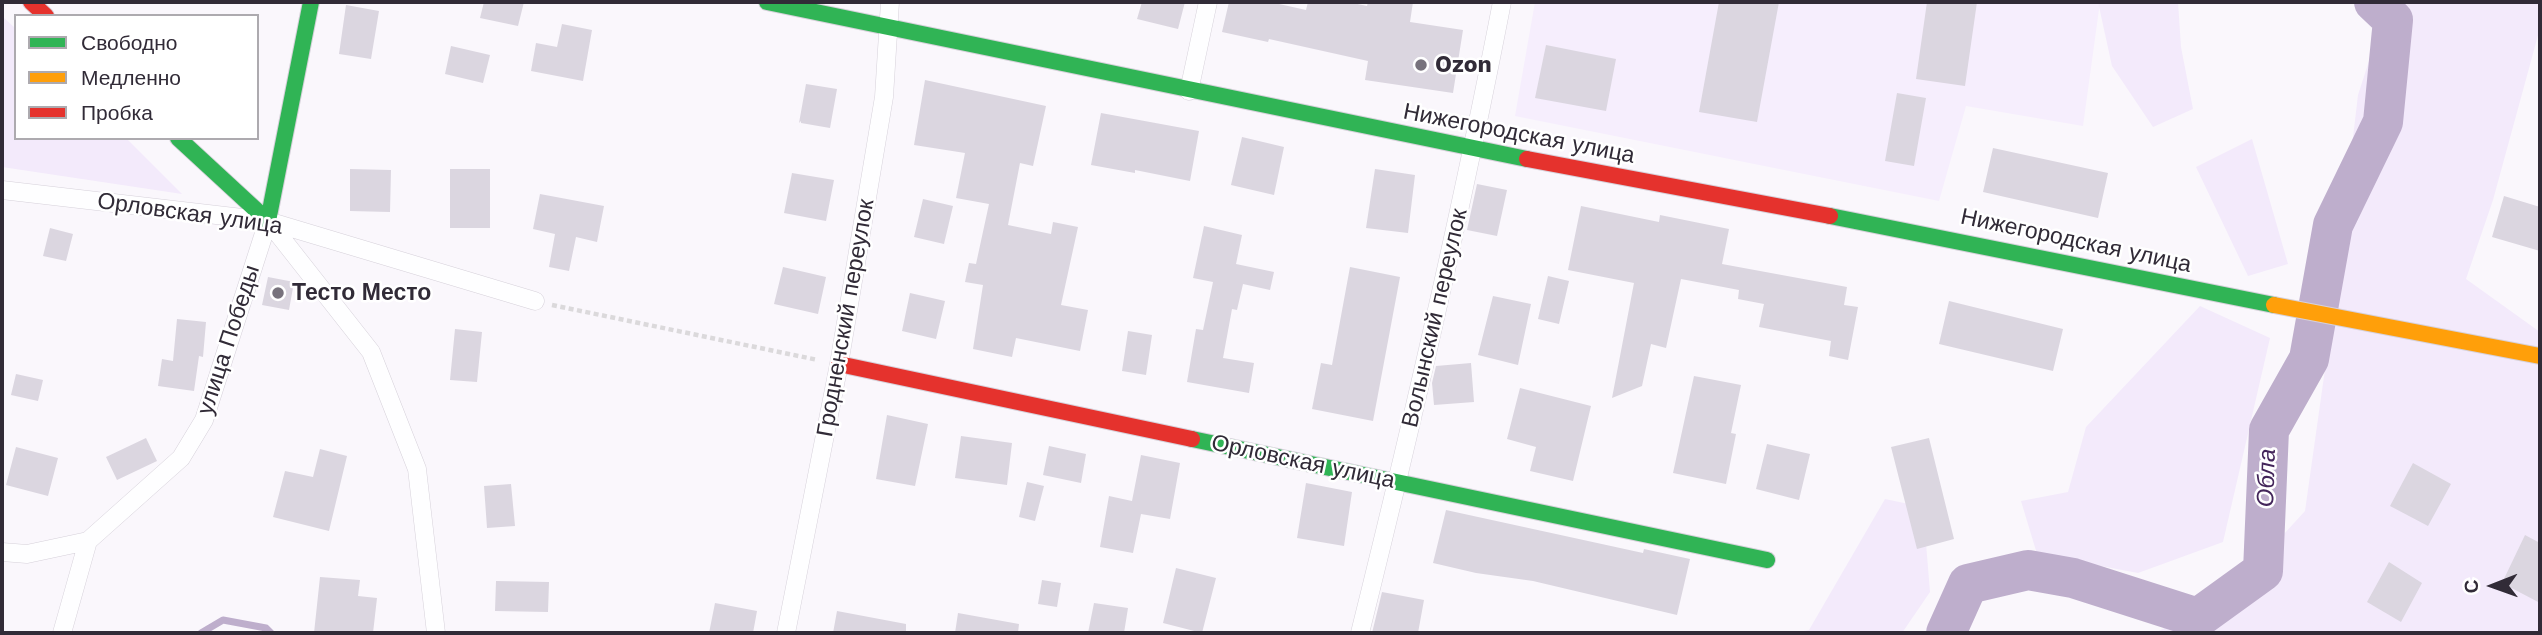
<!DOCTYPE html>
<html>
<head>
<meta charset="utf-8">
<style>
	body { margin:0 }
	#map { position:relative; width:2542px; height:635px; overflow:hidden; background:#faf7fc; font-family:"Work Sans",sans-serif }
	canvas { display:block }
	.frame { position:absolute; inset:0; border:4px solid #312b37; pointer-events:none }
	.legend { position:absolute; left:14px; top:14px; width:245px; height:126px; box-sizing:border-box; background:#fff; border:2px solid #adaaaf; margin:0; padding:9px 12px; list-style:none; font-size:21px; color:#312b37 }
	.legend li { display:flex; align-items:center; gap:14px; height:35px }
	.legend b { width:35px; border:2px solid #adaaaf }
	.north { position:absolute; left:2458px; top:551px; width:70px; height:70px; -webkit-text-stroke:5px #fff; paint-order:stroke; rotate:269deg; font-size:19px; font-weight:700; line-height:28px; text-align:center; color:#312b37 }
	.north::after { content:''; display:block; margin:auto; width:24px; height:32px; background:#312b37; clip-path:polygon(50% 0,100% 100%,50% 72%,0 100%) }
</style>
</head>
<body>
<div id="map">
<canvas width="2542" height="635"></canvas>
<div class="frame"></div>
<ul class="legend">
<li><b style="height:9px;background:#30b455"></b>Свободно</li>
<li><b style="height:9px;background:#ff9f0a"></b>Медленно</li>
<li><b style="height:9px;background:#e5322d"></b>Пробка</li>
</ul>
<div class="north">С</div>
</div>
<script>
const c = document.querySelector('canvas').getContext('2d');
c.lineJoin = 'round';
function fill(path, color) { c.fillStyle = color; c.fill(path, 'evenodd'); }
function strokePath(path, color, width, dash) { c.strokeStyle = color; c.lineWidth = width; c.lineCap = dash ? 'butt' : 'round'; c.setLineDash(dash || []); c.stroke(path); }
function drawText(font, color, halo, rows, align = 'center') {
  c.font = font + ' "Work Sans",sans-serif'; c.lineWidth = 5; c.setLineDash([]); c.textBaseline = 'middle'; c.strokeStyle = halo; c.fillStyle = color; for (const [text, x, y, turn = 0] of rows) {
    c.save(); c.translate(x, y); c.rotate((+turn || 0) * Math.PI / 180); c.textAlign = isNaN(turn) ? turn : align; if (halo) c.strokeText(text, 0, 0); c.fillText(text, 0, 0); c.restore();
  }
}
const built = new Path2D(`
	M1535,2h565l-17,124 -117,-20 -27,95 -424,-85z`);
const green = new Path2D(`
	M2098,2h80l3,45 12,62 -40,18 -41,-61z
	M2388,2h152v26l-47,172 -27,79 74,53v301h-385l76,-41 74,-81 24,-170 29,-246z
	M2,16l14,13v109h110l56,56 -180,-27z
	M2252,139l36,125 -40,12 -52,-109z
	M2200,306l70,32 -47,204 -85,31 -101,-19 -16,-53 47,-9 18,-65z
	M1885,499l38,8 7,85 -28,41h-110l17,-3z`);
const stream = new Path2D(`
	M201,633l22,-13 43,8 5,5`);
const river = new Path2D(`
	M1946,633l22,-49 60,-14 45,8 125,40 65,-47 6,-141 40,-71 24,-134 50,-103 10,-102 -19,-18`);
const building = new Path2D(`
	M484,2h40l-6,24 -38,-8z
	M1142,2h43l-7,27 -41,-10z
	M1229,2h41l36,8 2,-8h40l19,4 1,-4h45l-3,20 53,8 -10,63 -88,-13 3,-19 -99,-22 -1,3 -46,-10z
	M1719,2h60l-22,120 -58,-10z
	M1927,2h50l-12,84 -49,-7z
	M346,5l33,6 -8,48 -32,-5z
	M562,24l30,6 -9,51 -52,-10 5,-28 21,4z
	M1546,45l70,14 -10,52 -71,-13z
	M451,46l39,9 -7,28 -38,-9z
	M925,80l121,26 -13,60 -13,-3 -12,62 43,9 2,-12 25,5 -17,78 27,5 -8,41 -64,-13 -4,19 -39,-8 10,-64 -18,-3 4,-19 7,1 13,-60 -33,-6 9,-45 -51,-8z
	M806,84l31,5 -7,39 -29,-5v-2l-2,2z
	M1897,93l29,5 -12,68 -29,-5z
	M1101,113l98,18 -9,50 -55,-11v3l-44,-8z
	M1242,137l42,10 -10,48 -43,-10z
	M1993,148l115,25 -10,45 -115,-26z
	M350,169l41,1 -1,42 -40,-1z
	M450,169h40v59h-40z
	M1375,169l40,6 -7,58 -42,-5z
	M792,173l42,7 -8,41 -42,-8z
	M1477,184l30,6 -10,46 -30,-6z
	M540,194l64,12 -7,36 -21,-5 -7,34 -20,-4 6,-33 -22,-5z
	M2504,196l36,11v44l-48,-14z
	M923,199l30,7 -9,38 -30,-7z
	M1581,206l78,16 1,-7 69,14 -7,35 125,23 -3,18 14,2 -10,53 -19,-4 2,-15 -72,-14 5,-23 -26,-5 1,-9 -58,-11 -15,69 -15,-4 -9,42 -30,12 22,-115 -66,-13z
	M1204,226l38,9 -6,29 38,8 -4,18 -27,-6 -6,26 -5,-1 -9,49 31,5 -5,30 -62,-11 9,-53 7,1 10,-48 -20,-4z
	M50,228l23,6 -7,27 -23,-5z
	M783,267l43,10 -8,37 -44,-10z
	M1350,267l50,10 -27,144 -61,-12 9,-46 11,2z
	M1548,276l21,5 -10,43 -21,-5z
	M268,277l26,5 -5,28 -27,-5z
	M910,293l35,8 -9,38 -34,-8z
	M1493,296l38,8 -13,61 -40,-10z
	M1949,301l114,28 -10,42 -114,-27z
	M177,319l29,3 -3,35 -4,-1 -5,35 -36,-5 4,-27 11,2z
	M455,329l27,3 -5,50 -27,-2z
	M1128,331l24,4 -6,40 -24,-4z
	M1471,363l3,39 -40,3 -2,-22 4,-17z
	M16,374l27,6 -5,21 -27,-6z
	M1694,376l47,9 -10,48 5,1 -10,50 -53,-11z
	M1520,388l71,18 -18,75 -43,-10 6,-24 -29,-8z
	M887,415l41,9 -13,62 -39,-7z
	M961,436l51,7 -5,42 -52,-7z
	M146,438l11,23 -40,19 -11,-23z
	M1929,438l25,101 -37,10 -26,-102z
	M1767,444l43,10 -11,46 -43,-11z
	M1049,446l37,8 -5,29 -38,-8z
	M16,447l42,11 -10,38 -42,-11z
	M320,449l27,7 -18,75 -56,-14 12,-46 28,6z
	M1141,455l39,8 -10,56 -29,-5 -8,39 -33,-6 9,-51 23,5z
	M2413,463l38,21 -23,42 -38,-20z
	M1027,482l17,4 -9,35 -16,-4z
	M1306,483l46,9 -8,54 -47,-8z
	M511,484l4,42 -28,2 -3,-42z
	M1446,510l197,43 1,-4 46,10 -13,56 -144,-34 -57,-8 -43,-10z
	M2525,535l15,8v60l-38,-20z
	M2389,562l33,21 -21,39 -34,-20z
	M1176,568l40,10 -14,55 -39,-10z
	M320,577l40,3 -2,16 19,2 -4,35h-59z
	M1042,580l19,3 -4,24 -19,-3z
	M496,581l53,1 -1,30 -53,-1z
	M1382,592l42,8 -6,33h-46z
	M715,603l42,8 -4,22h-44z
	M1094,603l34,5 -4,25h-36z
	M837,611l69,13v9h-73z
	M958,613l61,11 -1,9h-63z`);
const path = new Path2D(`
	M552,305l266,55`);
const street = new Path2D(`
	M1189,91l19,-89
	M2,190l266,31 267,80
	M268,221l103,131 46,117 19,164
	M2,552l25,2 61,-13
	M62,633l26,-92 93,-83 23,-38 64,-199
	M786,633l53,-269 45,-267 6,-95
	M1360,633c52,-209 101,-419 142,-631`);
const fast = new Path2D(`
	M767,2l760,157
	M178,138l90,83
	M1830,216l444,89
	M268,221l43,-219
	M1192,439l575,121`);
const slow = new Path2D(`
	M2274,305l266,51`);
const jam = new Path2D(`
	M31,2l15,14
	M1527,159l303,57
	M839,364l353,75`);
const markers = [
	[1421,65,7,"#77727c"],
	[278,293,7,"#77727c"]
];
const poiNames = [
	["Ozon",1435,65],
	["Тесто Место",292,293]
];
const streetNames = [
	["Нижегородская улица",1519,134,11],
	["Орловская улица",190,214,8],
	["Нижегородская улица",2076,241,12],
	["Гродненский переулок",846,318,-80],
	["Волынский переулок",1435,318,-77],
	["улица Победы",229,340,-72],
	["Орловская улица",1303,462,12]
];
const waterNames = [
	["Обла",2267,478,-88]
];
fill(built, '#f6eefd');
fill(green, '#f3eafb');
strokePath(stream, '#beaecc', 7);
strokePath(river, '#beaecc', 40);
fill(building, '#dbd6e0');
strokePath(street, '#d6d1da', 19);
strokePath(fast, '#d6d1da', 18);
strokePath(slow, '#d6d1da', 18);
strokePath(jam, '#d6d1da', 18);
strokePath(path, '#dbd9db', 4.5, [5, 3.5]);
strokePath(street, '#fefeff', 18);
strokePath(fast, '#30b455', 16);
strokePath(slow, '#ff9f0a', 16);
strokePath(jam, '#e5322d', 16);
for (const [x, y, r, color] of markers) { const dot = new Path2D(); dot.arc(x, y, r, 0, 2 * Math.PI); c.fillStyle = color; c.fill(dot); strokePath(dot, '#fff', 2.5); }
drawText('bold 23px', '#312b37', '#fff', poiNames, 'left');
drawText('23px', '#312b37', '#fff', streetNames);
drawText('italic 24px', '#43255a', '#fff', waterNames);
</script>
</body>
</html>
